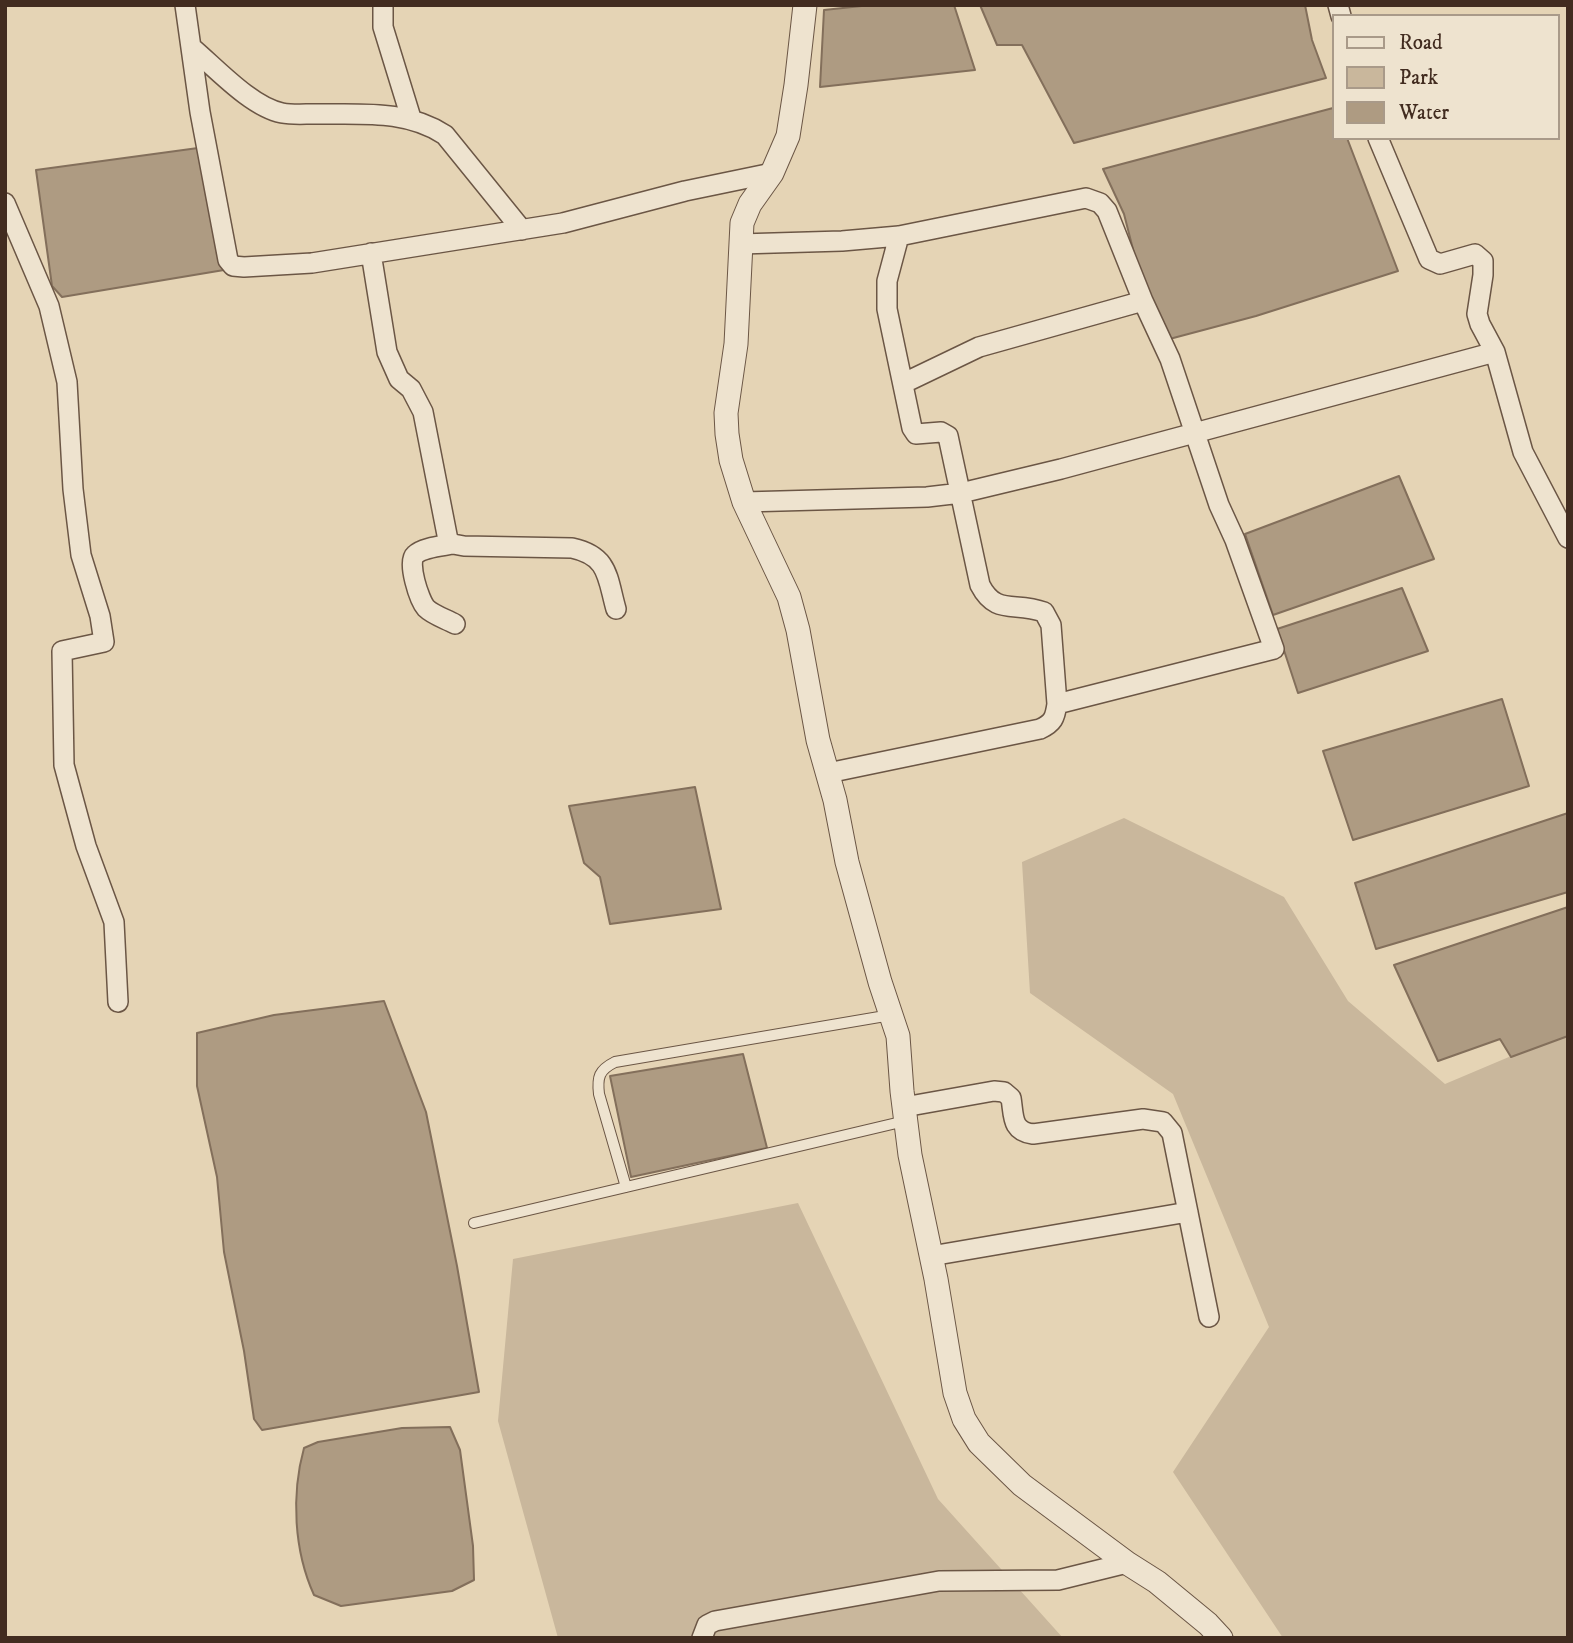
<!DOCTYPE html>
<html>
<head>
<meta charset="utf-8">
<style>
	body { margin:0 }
	#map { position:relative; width:1573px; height:1643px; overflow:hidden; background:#e5d4b5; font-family:"IM FELL DW Pica",serif }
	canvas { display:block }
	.frame { position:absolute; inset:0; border:7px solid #422c20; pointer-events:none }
	.legend { position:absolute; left:1332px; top:14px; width:228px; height:126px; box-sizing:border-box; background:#eee3cf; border:2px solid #a99a89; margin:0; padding:9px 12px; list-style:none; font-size:21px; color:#422c20 }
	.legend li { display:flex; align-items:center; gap:14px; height:35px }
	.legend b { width:35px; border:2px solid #a99a89 }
</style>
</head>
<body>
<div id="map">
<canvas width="1573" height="1643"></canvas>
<div class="frame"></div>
<ul class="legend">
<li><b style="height:9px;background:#eee3cf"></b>Road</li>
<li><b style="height:19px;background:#c9b79c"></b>Park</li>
<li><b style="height:19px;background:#ae9b82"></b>Water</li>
</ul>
</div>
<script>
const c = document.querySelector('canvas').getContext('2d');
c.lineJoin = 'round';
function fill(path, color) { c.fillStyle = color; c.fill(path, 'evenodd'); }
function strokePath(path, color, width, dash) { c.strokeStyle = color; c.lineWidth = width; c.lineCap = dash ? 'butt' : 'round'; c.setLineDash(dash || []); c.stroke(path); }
const green = new Path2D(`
	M1124,818l160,79 64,104 97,83 123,-52v606h-285l-110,-166 96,-145 -96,-233 -143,-101 -8,-131z
	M798,1203l140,296 125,139h-505l-60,-217 15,-162z`);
const water = new Path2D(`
	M871,5h83l21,65 -155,17 4,-77z
	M980,5h325l7,35 14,38 -252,65 -52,-98h-25z
	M1333,108v30h14l51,133 -142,45 -94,25 -12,-25 -26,-102 -21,-45z
	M198,148l26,122 -162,27 -10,-11 -16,-116z
	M1399,476l35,83 -161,56 -28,-81z
	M1402,588l26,63 -130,42 -21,-64z
	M1502,699l27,87 -176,54 -30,-89z
	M695,787l26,122 -111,15 -10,-47 -16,-14 -15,-57z
	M1568,813v79l-192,57 -21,-66z
	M1568,907v129l-57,21 -11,-18 -62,22 -44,-96z
	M384,1001l42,111 31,154 22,126 -217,38 -8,-11 -10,-68 -20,-99 -7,-75 -20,-91v-53l77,-18z
	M743,1054l24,94 -136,29 -21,-101z
	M450,1427l10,23 13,96 1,34 -22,11 -111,15 -27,-11c-20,-44 -23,-100 -10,-147l14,-6 84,-14z`);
const service = new Path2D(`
	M626,1187l-27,-93c-2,-17 0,-24 16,-32l276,-47
	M474,1223l431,-102`);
const minor = new Path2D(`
	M185,5l15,107 28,148 5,6 11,1 68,-4 251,-40 122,-32 87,-18
	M383,5v22l28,91
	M1338,5l3,11
	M191,47c24,20 60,60 91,66 10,2 22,1 32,1 46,1 91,-5 131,21l77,95
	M1378,138l51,121 11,5 35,-10 8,7v14l-6,39 3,10 15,28 28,100 45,86
	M5,203l44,103 18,76 6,107 8,66 19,61 4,26 -42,9 2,114 22,81 28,76 4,80
	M740,244l102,-3 57,-5 187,-38 14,5 7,8 36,90 27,58 49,146 16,35 39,109 -217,55
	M371,253l16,99 12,27 12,10 12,23 25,128 5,4 11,2 108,2c37,8 35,29 44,61
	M904,383l75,-36 164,-46
	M744,502l183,-5 34,-4 100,-24 434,-117
	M453,544c-10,2 -30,3 -38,11 -8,7 4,45 11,53 7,7 20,11 29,16
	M828,773l212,-44c13,-6 15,-11 17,-25l-6,-79 -7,-13c-30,-11 -48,4 -64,-27l-32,-149 -7,-4 -25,2 -4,-6 -25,-119v-28l12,-45
	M904,1107l90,-16 10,1 7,6c3,18 0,33 22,36l110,-15 20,3 9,11 37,184
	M931,1256l257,-44
	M702,1638l5,-13 8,-4 224,-40 119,-1 69,-17`);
const tertiary = new Path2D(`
	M805,5l-9,80 -8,51 -16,37 -22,31 -8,19 -6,121 -10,69 1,21 4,26 13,42 45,95 9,33 20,110 17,60 12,62 33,120 18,54 4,55 8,64 26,124 19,114 9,26 15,24 43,42 105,78 30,19 51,42 13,14`);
fill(green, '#c9b79c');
fill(water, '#ae9b82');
strokePath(water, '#836f5b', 2);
strokePath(service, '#6b5645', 12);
strokePath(minor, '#6b5645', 22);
strokePath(tertiary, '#6b5645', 25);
strokePath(service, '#eee3cf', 10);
strokePath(minor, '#eee3cf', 19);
strokePath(tertiary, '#eee3cf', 23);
</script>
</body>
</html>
